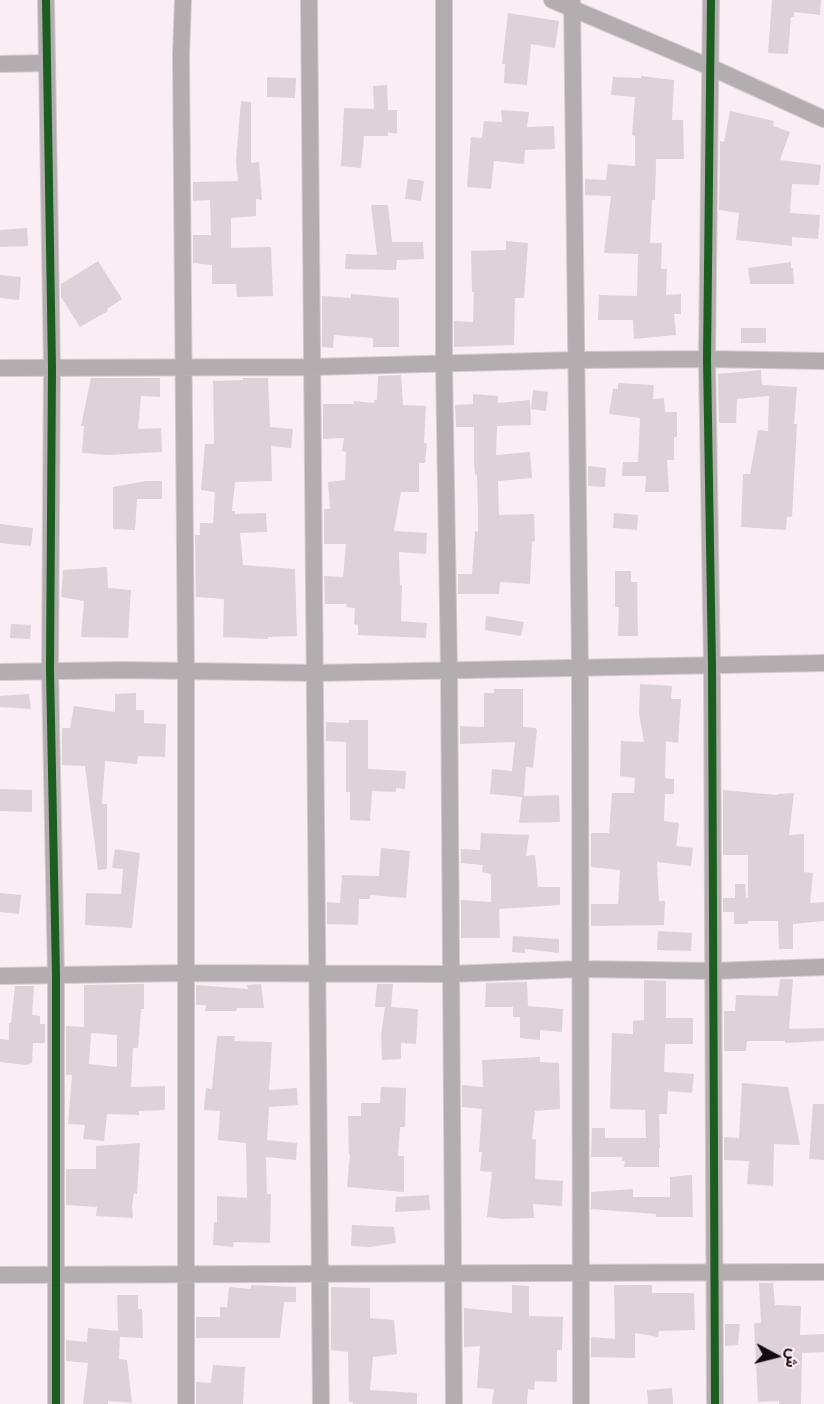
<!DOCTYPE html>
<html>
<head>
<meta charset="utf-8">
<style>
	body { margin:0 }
	#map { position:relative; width:824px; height:1404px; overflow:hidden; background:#faeef4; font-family:Literata,Vazirmatn,serif }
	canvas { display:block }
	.north { position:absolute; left:746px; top:1326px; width:60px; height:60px; -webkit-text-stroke:4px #feeaf3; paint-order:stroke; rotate:97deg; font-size:16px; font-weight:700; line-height:24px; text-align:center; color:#130b0e }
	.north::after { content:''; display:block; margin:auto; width:21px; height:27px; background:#130b0e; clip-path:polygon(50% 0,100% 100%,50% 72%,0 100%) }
</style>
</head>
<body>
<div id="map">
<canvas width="824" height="1404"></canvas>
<div class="north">ش</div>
</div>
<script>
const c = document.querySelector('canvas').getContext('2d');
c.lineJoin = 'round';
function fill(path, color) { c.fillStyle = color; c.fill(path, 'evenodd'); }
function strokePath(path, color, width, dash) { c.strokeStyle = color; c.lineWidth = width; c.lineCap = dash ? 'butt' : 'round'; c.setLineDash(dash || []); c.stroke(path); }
const building = new Path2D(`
	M772,0h49l-1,15 -26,-3v5h-3l-3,37 -20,-1z
	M508,13l51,8 -4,27 -24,-4 -4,41 -23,-2 1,-19h-3z
	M641,76l33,4 -2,40h11l1,39h-28l-1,41h-3l-2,43h12l-1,26h6l-1,26 15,-1v20h-7l2,21 -42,4 -1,-19h-35l1,-25 38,1 1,-42 -34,-1 7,-57 -26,-1v-16l21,1 2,-16 27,2v-30l-3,-1 3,-38 -24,-2 2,-18 28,1z
	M267,77l29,1 -1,20 -28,-1z
	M387,85l1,25h9v24l-9,-2v4h-24l-3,32 -20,-2 3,-58 30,1 -1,-23z
	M241,101l10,1v61l8,-1 3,38 -6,-1v17l-25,2v30l40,-1 2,49 -36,1 -1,-13h-24v-19l-19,-2v-28h18l-1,-35 -17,1v-19l45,-1 -2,-20z
	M501,110l28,2 -2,15 27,-1 1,23 -30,1 -1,14 -30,-3 -3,28 -24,-2 4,-50 11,1 2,-17 18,1z
	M730,111l44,10 -1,5 17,6 -10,28 41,5 -2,20 -27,-1 -2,29 30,2 -2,24 -26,-2v9l-56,-6 3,-27 -20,-3 1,-69 4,1z
	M408,179l16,2 -3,20 -16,-2z
	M371,205h17l4,37h31l1,17 -27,1 -1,10 -51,-1 1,-15 31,1z
	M27,228l1,18 -28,1v-17z
	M506,241l22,2 -4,55h-9l-1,47 -60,2v-26l19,1 1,-30h-2l-1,-41 35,-1z
	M98,261l24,38 -15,10 1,2 -28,16 -19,-30v-13z
	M791,262v6h2l1,16h-44l-2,-16z
	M0,275l21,2 -2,23 -19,-2z
	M351,294l48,4v49h-26v-9l-39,-3 -1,13 -11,-1v-51l29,2z
	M741,328h25v15h-25z
	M761,370l1,15 35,2 -3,37h3l-5,93h-5l-1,13 -45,-3 2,-53h7l8,-44 10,1 1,-35 -32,3 -1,24h-17l-1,-49z
	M401,375l2,30 23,1 -2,37h3l-2,20h-6v29h-18l-7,39 33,2 -1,21 -27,-2 1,33h2l-1,36 26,2 -1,15 -68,-3v-10l-4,-1 1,-16 -9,-1 1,-3h-22l-1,-28 19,1 3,-33h-22v-35h6l-2,-27 17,-2 1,-28 -4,-1 2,-13 -21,1v-35h31v-3l20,2v-3h3l1,-24z
	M91,378h69v19l-19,-1 -3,33 23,-1 1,24 -53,3 -27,-2 2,-27h-3z
	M243,378h25l2,49 23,2 -2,19 -20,-2 1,35 -37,1 -3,29h3v3l31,-1 1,19 -27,1 3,32 52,4 2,67 -29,1v2l-45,-2 1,-38 -28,-2 -1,-62h5v-12h13l2,-31 -14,-2 4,-46h9l-1,-63 30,-1z
	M618,383l36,2 -1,14 11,-1 1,14h12v25h-3v23h-7l2,32h-24l1,-16h-24l1,-14h15l2,-44 -31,-4 4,-25h5z
	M533,390l15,2 -2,19 -15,-2z
	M473,394l25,2v7l32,-3 1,25 -34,1 -1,29 34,-3 2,26 -34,3 1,34 35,-1 1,27 -3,1 -2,42 -30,-2 -1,12h-41v-20h14l3,-43 3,1v-19l-1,-38h-2l-1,-14v-34h-18l-1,-22 18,-1z
	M588,466l18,2 -1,19 -17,-1z
	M146,481h16v18h-25l-2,31 -22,-1v-42z
	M614,513l24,2 -1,15 -24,-2z
	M0,524l33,4 -2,18 -31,-3z
	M107,567l1,21 23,2 -3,48 -47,-1 3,-36 -23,-4 2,-27z
	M615,571h16v11h6l1,54h-20l1,-29h-4z
	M486,616l38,6 -3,14 -36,-6z
	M11,624l20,1 -1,14 -20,-1z
	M640,684l32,2 -1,13h10l-3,44 -12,-2 -1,37 9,1v15h-9l-1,27 15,2 -3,23 17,2 -2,18 -34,-4 2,39h6l-1,24 -73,1v-22h27l2,-34 -29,-3v-34h18l3,-40h22l1,-15 -15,-2 1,-35 23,1 -5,-28z
	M494,689h29v38l12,1 2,2 -4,38 -7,-1 -2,29 35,-1 1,27 -41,1 3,-26 -32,-3 2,-25 20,2 3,-29 -55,2v-18l24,1v-34h10z
	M136,693v17h8v13l22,1 -1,33 -27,-1 -1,8 -32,-3 -3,43h5v65l-9,1 -13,-104 -23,-1v-37h8l4,-22 41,6v-18z
	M29,694l2,15 -31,-2v-11z
	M349,720h19v49l38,2 -1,18 -9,-1v4l-24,-1 -2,30 -20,-1v-28h-4v-50l-20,-1v-19l23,1z
	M0,789l32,1v22l-32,-1z
	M723,790l54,5 1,-1 16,-1 -5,42 15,-1v38l9,1 -3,30 14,-1v19l-31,3v25h-14l-1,-28h-30v3h-14v-12h-11v-14h12v-14h10l1,14h2v-43h-25z
	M481,833l48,2 -3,21 9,-1 3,32h22v18l-61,4 1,29h-39v-38l30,2v-28l-9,-2 1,-7 -22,-2v-14l19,1z
	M381,848l29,3 -4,47 -36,-3v4h-11l-1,26 -31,-1v-22l13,1 2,-28 37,1z
	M115,849l25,4 -8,75 -47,-3 1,-32 35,1 2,-25 -11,-1z
	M0,893l21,2 -2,19 -19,-2z
	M658,931l34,2 -1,18 -34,-1z
	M513,936l46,3v14l-34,-4v4l-13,-1z
	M780,979h13l-4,50 35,-1v13l-39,2v-2h-38l-1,10h-22v-40h11l1,-16 42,1z
	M644,980l22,1v37h27v26h-28l-1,28 30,2 -2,19 -24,-2 -1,23h-8l1,34h-1v19h-35l1,-6h-3v-4h-31l1,-29h13v10h41l-1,-28 -35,-1 2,-76 21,1v-13l11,-1z
	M527,982l1,24 35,3 -1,23 -22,-2v10l-20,-2v-21h-7v-10h-28l1,-24z
	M144,984v25h-3l-3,39h-5l-2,39 34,-1v24l-26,1v4l-32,-1 -3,27 -21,-2 2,-14 -17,-1 4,-49h-6v-49l18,1v-42zM91,1033l26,2v32l-28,-3z
	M261,984l3,24h-27l-1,3h-31l1,-6h-10v-20l52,4 -1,-4z
	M377,984h16l-2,23 27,2 -2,35 -15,-1v16l-19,1 -1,-25 4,-28h-10z
	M15,986h19l-2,29 8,1v8h5v19h-12l-1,20 -5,2 -27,-3v-23l9,1v-17h2z
	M217,1036h18l-1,5 38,1 -3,48 28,-2 1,17 -29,2 -2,33 30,3 -1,17 -30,-3 1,37h4l-1,49 -36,-1 -1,5 -20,-2 1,-23 3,1v-27l30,2 -1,-55 -28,-3 2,-29 -16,-1 2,-22 6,1z
	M540,1057v5l19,1 1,46 -25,2 -3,28h4l-1,40 28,2 -1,25 -29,-2 1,14 -31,1 -16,-2 5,-45 -12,-1 2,-19h-3l3,-43 -20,-2v-22l21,2 -1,-27z
	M742,1083l46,4 12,58 -26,-1 -1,42 -26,-2 2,-23 -25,-1v-23l15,1z
	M381,1087l25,1 -1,39h-5l-2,29h6v36l-57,-5 3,-33h-1l-1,-38h13v-13h19z
	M813,1104h11v56l-15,-1z
	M140,1143l-3,51 -3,-1 -2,13 1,12 -37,-2 1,-9 -31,-2v-36h30v-23z
	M692,1175l1,42h-37v-3l-65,-5v-17l42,-3v8h37v-20z
	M429,1195l1,15 -35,2 1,-15z
	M352,1225l42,2 2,16 -26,4 -19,-1z
	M759,1283h14l2,22 26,1 -1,29 24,-1v18l-22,1 -1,51h-22v-3l-21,1 -4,-79h7z
	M251,1285l45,2v15h-12l-4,36h-84v-21h24v-10h7l2,-20 22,2z
	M512,1285l17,1v30l34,1 -1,33h-5v32l-22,-1 -1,9 -6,-1 -1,15h-35l2,-15 -17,-1 3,-42 -16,1v-39l48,5z
	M614,1285h38v8h42l1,37 -36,1 -1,6 -23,-4v25l-44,-1v-20l24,2z
	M331,1287l39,1v30l24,2 3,34 -24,3 -3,33 47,3v11h-64v-2h-4l-1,-50 -17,-2z
	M117,1295h21v14h4l1,29 -23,-1 -1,22 8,1 5,43 -24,-2v3h-25l5,-41 -22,-2v-21l21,2 1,-14 30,3z
	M725,1324h15l-2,21 -13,1z
	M213,1365l32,2 -2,37h-47v-22l15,1z
	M672,1388l1,16h-25l-1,-14z`);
const minor = new Path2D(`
	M46,0l6,368 -2,302 6,306v428
	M183,0l-2,55 5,616v733
	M309,0l12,1404
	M444,0v364l5,305 5,735
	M552,0l158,67 114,52
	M572,0l8,667 1,737
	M711,0l-4,359 5,307 3,738
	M0,64l47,-1
	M0,368l311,-1 265,-7 131,-1 117,2
	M0,672l123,-2 193,3 508,-10
	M0,976l185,-3 265,1 130,-5 133,2 111,-4
	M0,1275l824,-3`);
const cycleway = new Path2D(`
	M46,0l6,368 -2,302 6,306v428
	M711,0l-4,359 5,307 3,738`);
fill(building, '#ddd2d7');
strokePath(minor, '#d4cbcf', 18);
strokePath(minor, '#b3adb0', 16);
strokePath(cycleway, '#1b5e20', 8);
</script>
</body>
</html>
